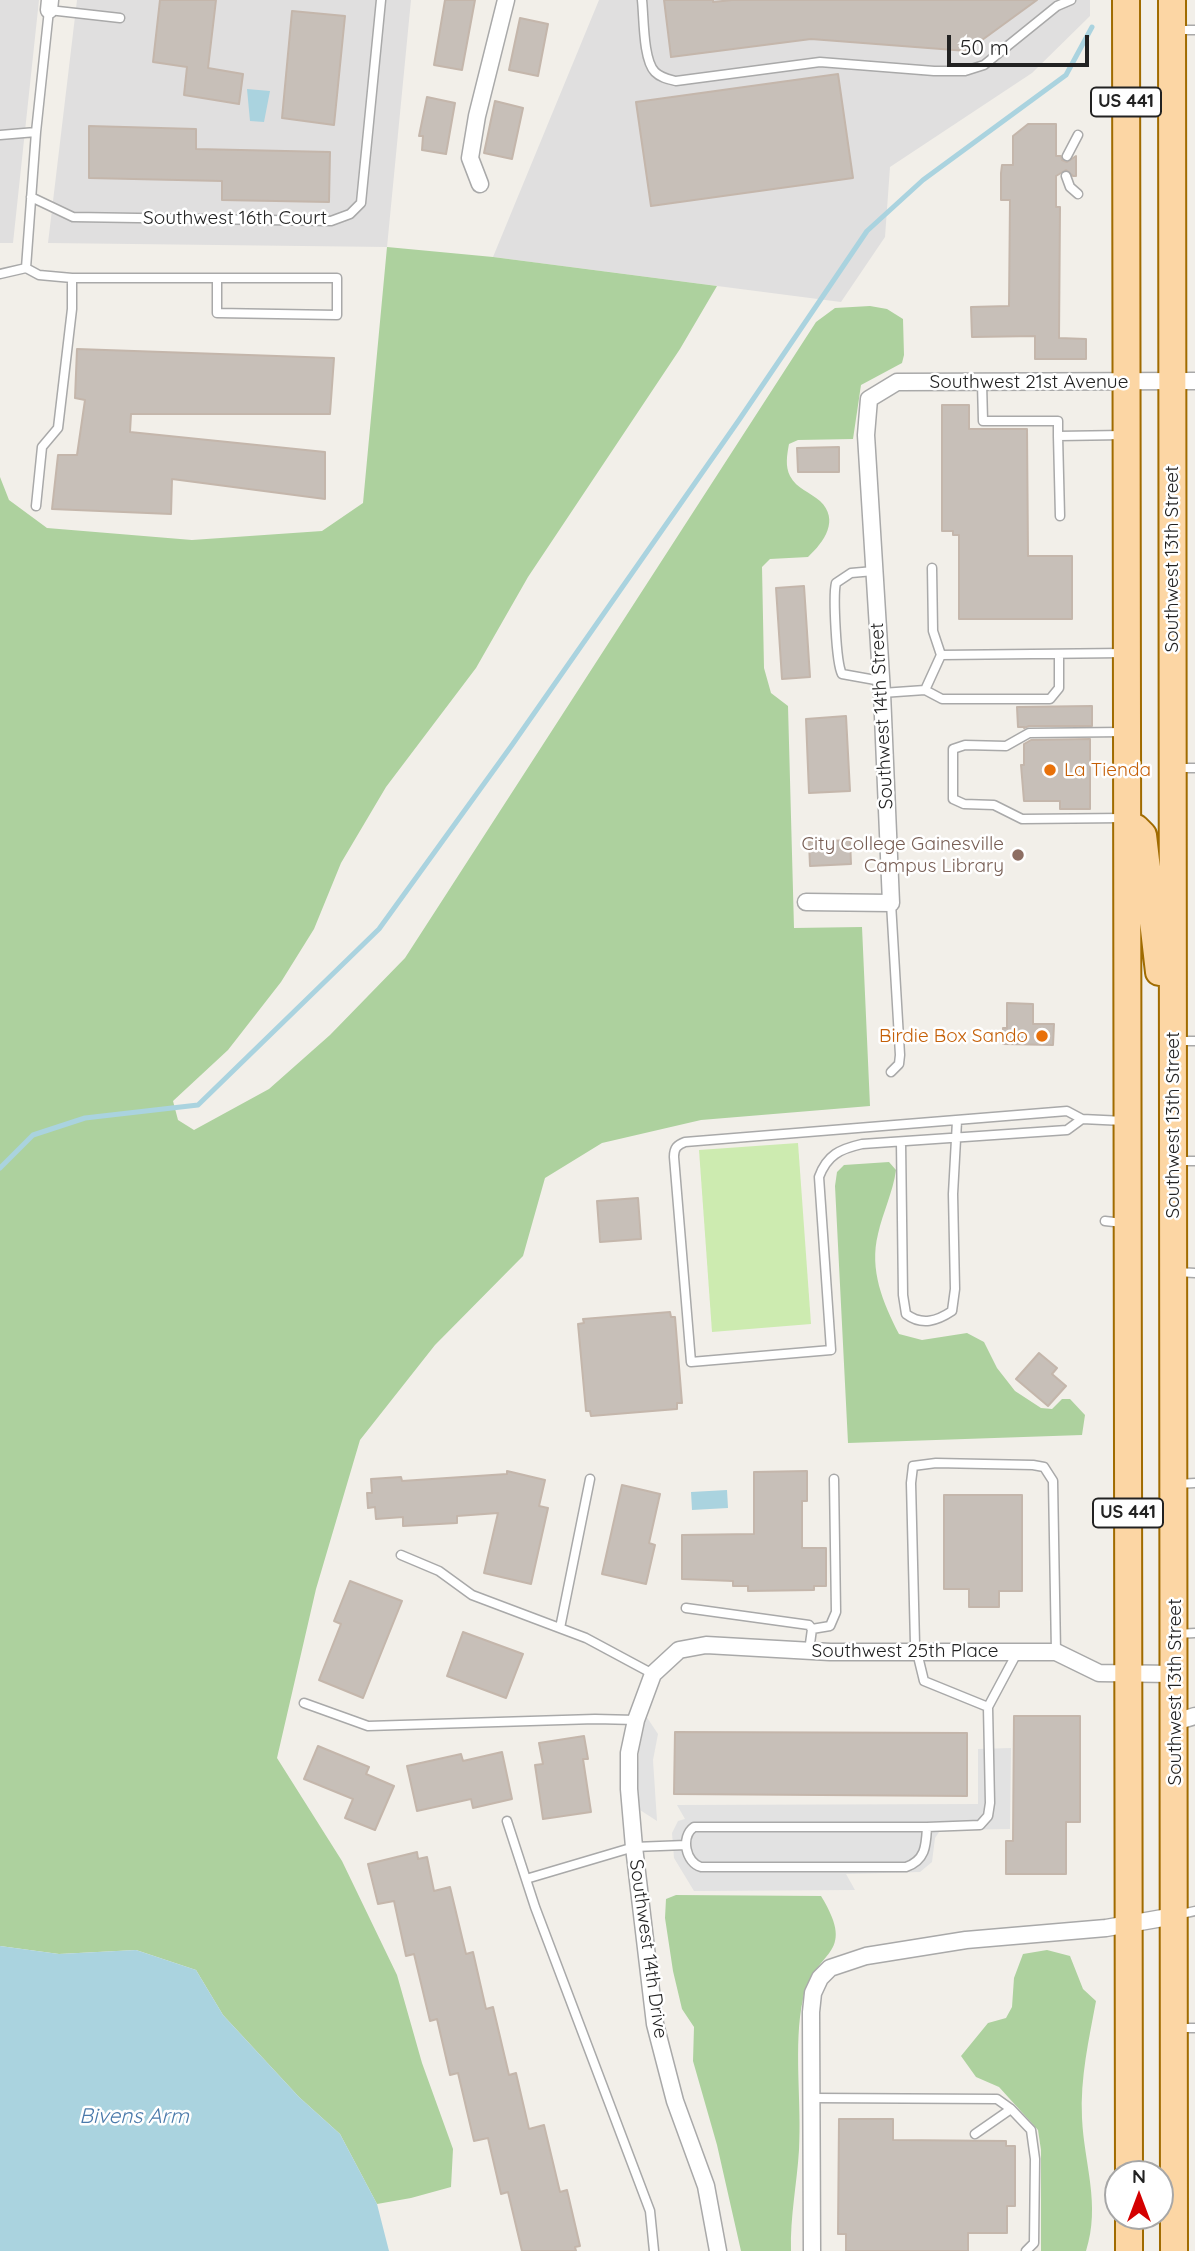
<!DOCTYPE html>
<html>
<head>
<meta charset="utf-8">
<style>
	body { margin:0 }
	#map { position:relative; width:1195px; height:2251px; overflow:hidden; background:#f2efe9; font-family:Quicksand,sans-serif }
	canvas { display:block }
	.north { position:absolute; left:1104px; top:2160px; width:70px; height:70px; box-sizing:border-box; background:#fff; border:2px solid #a7a7a7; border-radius:50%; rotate:0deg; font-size:19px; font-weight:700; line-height:28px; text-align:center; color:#222 }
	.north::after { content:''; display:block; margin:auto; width:24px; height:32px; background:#d40000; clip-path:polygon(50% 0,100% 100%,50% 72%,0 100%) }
	.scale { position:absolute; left:947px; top:35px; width:142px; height:32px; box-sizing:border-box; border:4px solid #222; border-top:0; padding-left:9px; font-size:21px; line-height:24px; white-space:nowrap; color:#222; -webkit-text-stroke:5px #fff; paint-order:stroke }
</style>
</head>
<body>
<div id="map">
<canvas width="1195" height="2251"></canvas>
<div class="north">N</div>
<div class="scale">50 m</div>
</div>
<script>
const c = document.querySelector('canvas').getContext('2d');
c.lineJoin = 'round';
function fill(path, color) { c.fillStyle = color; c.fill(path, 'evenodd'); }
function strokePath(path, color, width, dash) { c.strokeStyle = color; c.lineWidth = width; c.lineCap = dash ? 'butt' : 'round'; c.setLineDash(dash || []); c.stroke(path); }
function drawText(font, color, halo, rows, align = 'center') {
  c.font = font + ' Quicksand,sans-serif'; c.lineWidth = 5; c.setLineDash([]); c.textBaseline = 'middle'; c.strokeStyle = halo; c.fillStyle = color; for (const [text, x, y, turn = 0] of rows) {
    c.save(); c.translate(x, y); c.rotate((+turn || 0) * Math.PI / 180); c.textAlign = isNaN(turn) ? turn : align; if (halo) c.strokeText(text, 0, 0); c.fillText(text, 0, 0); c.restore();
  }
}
const residential = new Path2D(`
	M0,0h39l-26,243h-13z
	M77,0h334l-24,247 -339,-4z
	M599,0h491v16l-58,57 -142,94 -5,70 -44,65 -348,-45z`);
const grass = new Path2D(`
	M798,1143l13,181 -99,8 -13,-182z`);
const forest = new Path2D(`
	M387,247l106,10 224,29 -37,63 -152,228 -52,91 -90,119 -45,76 -27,66 -33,53 -53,68 -55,51 5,19 16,10 75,-41 61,-54 75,-77 411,-636 19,-14 35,-2 17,3 16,10 1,36 -2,8 -41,22 -8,54 -55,1 -9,4c-2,11 -4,22 1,32 7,13 20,16 30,25 20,19 4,41 -12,56l-38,2 -8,8 2,101 7,25 17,13 6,222 68,-1 8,179 -169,14 -99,23 -57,35 -22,78 -88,89 -75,95 -44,149 -39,169 65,103 55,114 25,88 31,86 -2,38 -40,11 -34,6 -37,-70 -41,-37 -76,-82 -27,-45 -60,-20 -77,4 -59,-8v-1469l9,23 38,28 145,12 130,-9 41,-28z
	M889,1162l7,8c-3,22 -13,42 -18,64 -9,36 5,69 21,100l23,6 45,-7 17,9 13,26 18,23 26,17 11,1 10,-10h8l15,16 -3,20 -234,8 -13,-257 2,-14 7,-7z
	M676,1895l145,1c38,62 -8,53 -18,103 -10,45 -1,104 -4,151 -2,33 -9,67 -8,101h-50l-24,-106 -24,-84 1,-34 -12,-18 -9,-38 -8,-53 1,-19z
	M1047,1950l23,6 13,33 13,12c-7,38 -16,77 -14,117 2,46 19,86 4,133h-45v-101l-3,-20 -39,-43 -23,-10 -15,-21 27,-33 18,-5 6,-11 2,-29 9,-24z`);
const parking = new Path2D(`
	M646,1716l12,18 -5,26 4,61 -17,-11 -3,-23 2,-36z
	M1011,1748l-1,81 -65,1 -6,2 -4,6 -3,24 -12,10 -74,2 9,16 -161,1 -20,-33 -2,-25 6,-12 7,-2 -8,-14 301,-1v-55z`);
const water = new Path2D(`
	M247,89l23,2 -6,31 -14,-1z
	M727,1490l1,18 -36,2 -1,-18z
	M0,1946l59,8 77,-4 60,20 27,45 76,82 41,37 37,70 12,47h-389z`);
const stream = new Path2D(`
	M0,1168l33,-33 52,-17 113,-13 181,-176 133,-184 227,-325 128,-189 56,-51 143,-105 26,-48`);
const building = new Path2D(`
	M160,0h56l-8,68 35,6 -4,30 -55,-9 3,-28 -34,-5z
	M445,0h30l-13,70 -28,-5z
	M664,0h49v2l19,-2h305l-70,51 -156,-12 -140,18z
	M292,11l53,5 -11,109 -52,-7z
	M520,18l28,6 -10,52 -29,-6z
	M838,74l15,104 -202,28 -15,-104z
	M427,97l28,6 -9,51 -24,-4 1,-14h-4z
	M495,101l28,7 -11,51 -28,-6z
	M1028,124h28v32h5l1,4 5,2 9,-6v20h-3l-7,-6 -10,6v31h4l-1,131 27,1v20h-51v-23l-63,1 -1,-30 38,-1 1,-106h-9v-27l1,-8h11v-29z
	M89,126l107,3v20l134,3 -1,50 -107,-2v-19l-133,-3z
	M77,349l257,9 -4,56h-199l-1,18 195,20v47l-153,-20 -1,35 -119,-5 6,-54h19l8,-55 -10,-2z
	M942,405h27v24h58l1,127h44v63h-113v-84h-6v-4h-11z
	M839,447v25h-41l-1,-24z
	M804,586l6,91 -28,2 -6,-91z
	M1092,706v20h-63l-5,2v-1h-6l-1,-20z
	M846,716l4,75 -41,2 -3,-74z
	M1090,739v70h-30v-8h-36l-3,-36h3v-21l7,-4z
	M850,840l1,24 -41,2 -1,-24z
	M1007,1003l26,1v20h21l-1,21 -50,-1v-16h4z
	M638,1198l3,41 -41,3 -3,-41z
	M670,1312l1,5h4l7,86h-5v6l-86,7 -1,-5h-4l-8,-87 6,-1 -1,-4z
	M1039,1353l18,15 -5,6 14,12 -18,20 -32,-27z
	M507,1471l38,9 -6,26 9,2 -17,76 -47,-11 14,-60 -41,3v7l-54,3v-9l-27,2 -1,-12 -7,1 -1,-15h5l-1,-14 30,-2 1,4 105,-7z
	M807,1471v30h-5v47h24v38h-12v4l-66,1v-5h-15v-5l-51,-2v-44l72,-1v-62z
	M622,1485l38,9 -11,49 6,2 -9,39 -44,-10z
	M944,1495h78v96h-23v16h-30v-18h-25z
	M350,1581l52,20 -39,97 -44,-18 22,-56 -7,-3z
	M463,1632l60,22 -17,44 -59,-22z
	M1014,1716h66v106h-14v52h-60v-33h7z
	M675,1732l292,1v63l-293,-2z
	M584,1736l4,23h-5l8,53 -48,7 -8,-54 8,-1 -4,-21z
	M318,1746l51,21 -3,7 28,12 -19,44 -30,-12 8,-19 -49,-20z
	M502,1752l10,47 -39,9 -2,-9 -54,12 -10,-45 54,-12 2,7z
	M417,1852l1,7 9,-2 7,34 16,-4 16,67 7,-2 13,57 7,-2 16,68 7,-2 13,56 15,-4 16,67 7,-2 13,56 -5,1 1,4h-54l-14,-59 -7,2 -13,-56 -14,3 -16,-68 -8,2 -13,-56 -7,2 -16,-67 -8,2 -12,-55 -16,3 -10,-40z
	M839,2119h54v21l113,1v5h9v60h-8v27h-39v18h-122v-17h-8z`);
const lane = new Path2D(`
	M642,0c2,18 1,60 13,72 6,6 13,7 21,9l144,-19 114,9h31l19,-6 73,-59 14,-6
	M1177,30h18
	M0,135l36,-3 13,-122 71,8
	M1067,156l11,-21
	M1066,176l4,11 8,7
	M31,197l42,20 258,4 19,-7 11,-11 20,-203
	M26,268l10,-136
	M0,274l26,-6 13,7 33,3h265v37l-120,-2v-35
	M982,383l1,38h75v15
	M36,506l6,-59 16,-19 14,-119v-31
	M1060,516l-2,-80 66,-1
	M932,568l1,63 8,24
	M874,571l-23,2 -15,10c-3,12 0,80 6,91l39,7
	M925,690l17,9h108l9,-11v-34
	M882,693l43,-3 16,-35 183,-2
	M1124,732l-95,1 -23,13 -41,-1 -12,4v50l11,5 30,1 28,14 102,-1
	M1176,768h19
	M1176,1041h19
	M891,1072l8,-8 1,-9 -9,-152
	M1082,1119l-15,11 -205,14c-22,5 -35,11 -43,33l12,173 -140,12 -17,-205c0,-9 3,-12 11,-15l382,-31 15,8 42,2
	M901,1142l2,153 3,19c16,12 31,7 46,-3l3,-22 -2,-95 4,-73
	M1177,1161h18
	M1105,1221l18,2
	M1177,1272l18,1
	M1177,1484l18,-1
	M401,1555l38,16 33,24 114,43 67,36
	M686,1608l123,17 3,4 -3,22
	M560,1628l30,-149
	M812,1629l18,-3 6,-14 -2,-133
	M1177,1634l18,-1
	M304,1703l64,23 227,-7 41,1
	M988,1707l30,-56
	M507,1821l28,86 115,304 4,40
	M927,1827c-1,18 -1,33 -21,40h-205c-15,-4 -21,-30 -7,-40h233l53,-2 8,-9 2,-13 -2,-96 -64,-26 -9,-37 -4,-161 2,-17 23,-3 97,2 11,2 9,14 3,171
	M526,1879l108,-32 52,-2
	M1177,1915l18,-4
	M1177,2028h18
	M813,2098l184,1 14,10 -36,25
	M1011,2109l20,21 4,29 -1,84 -8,8`);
const street = new Path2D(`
	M49,10l1,-10
	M480,184l-10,-26 7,-42 29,-116
	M806,902l85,1 -9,-210 -16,-258 3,-36 28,-17 298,-1
	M1175,1722l20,-6
	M718,2251l-12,-65 -31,-85 -20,-77 -21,-177 -5,-58v-36l7,-33 17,-46 26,-24 27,-5 124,7h226l43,21 75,1
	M812,2251l-1,-239 2,-19 7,-15 10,-10 36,-12 100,-16 140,-12 68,-12`);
const primary = new Path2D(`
	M1126,0l3,2174
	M1172,0l2,2251
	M1136,828l7,7 16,137
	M1129,2216v35`);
const markers = [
	[1050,770,7,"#e8710a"],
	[1018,855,7,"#8d6e63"],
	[1042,1036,7,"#e8710a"]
];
const shields = [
	[1126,102,70],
	[1128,1513,70]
];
const shieldNames = [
	["US 441",1126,102],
	["US 441",1128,1513]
];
const streetNames = [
	["Southwest 16th Court",235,218],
	["Southwest 21st Avenue",1029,382],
	["Southwest 13th Street",1172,559,-90],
	["Southwest 14th Street",882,716,-93],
	["Southwest 13th Street",1173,1125,-90],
	["Southwest 25th Place",905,1651],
	["Southwest 13th Street",1175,1692,-90],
	["Southwest 14th Drive",648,1949,82]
];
const foodNames = [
	["La Tienda",1064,770],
	["Birdie Box Sando",1028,1036,"right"]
];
const educationNames = [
	["City College Gainesville",1004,844],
	["Campus Library",1004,866]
];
const waterNames = [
	["Bivens Arm",134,2117]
];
fill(residential, '#e0dfdf');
fill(grass, '#cdebb0');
fill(forest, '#add19e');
fill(parking, '#e2e2e2');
fill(water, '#aad3df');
strokePath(stream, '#aad3df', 5);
fill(building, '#c7bfb8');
strokePath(building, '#c4b6ab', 2);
strokePath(lane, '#a9a9a9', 11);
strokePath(street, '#a9a9a9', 19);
strokePath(primary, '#a06b00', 30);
strokePath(lane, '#fff', 8);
strokePath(street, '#fff', 16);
strokePath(primary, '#fcd6a4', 26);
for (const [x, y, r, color] of markers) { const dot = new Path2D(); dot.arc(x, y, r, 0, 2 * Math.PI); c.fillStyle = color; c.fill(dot); strokePath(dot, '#fff', 2.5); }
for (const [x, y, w] of shields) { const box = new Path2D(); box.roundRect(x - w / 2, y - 14.5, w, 29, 5); c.fillStyle = '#fff'; c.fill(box); strokePath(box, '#222', 2); }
drawText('bold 18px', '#222', null, shieldNames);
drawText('19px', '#222', '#fff', streetNames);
drawText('19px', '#c56008', '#fff', foodNames, 'left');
drawText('19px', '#785e54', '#fff', educationNames, 'right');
drawText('italic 21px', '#4a7aab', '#fff', waterNames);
</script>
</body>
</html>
